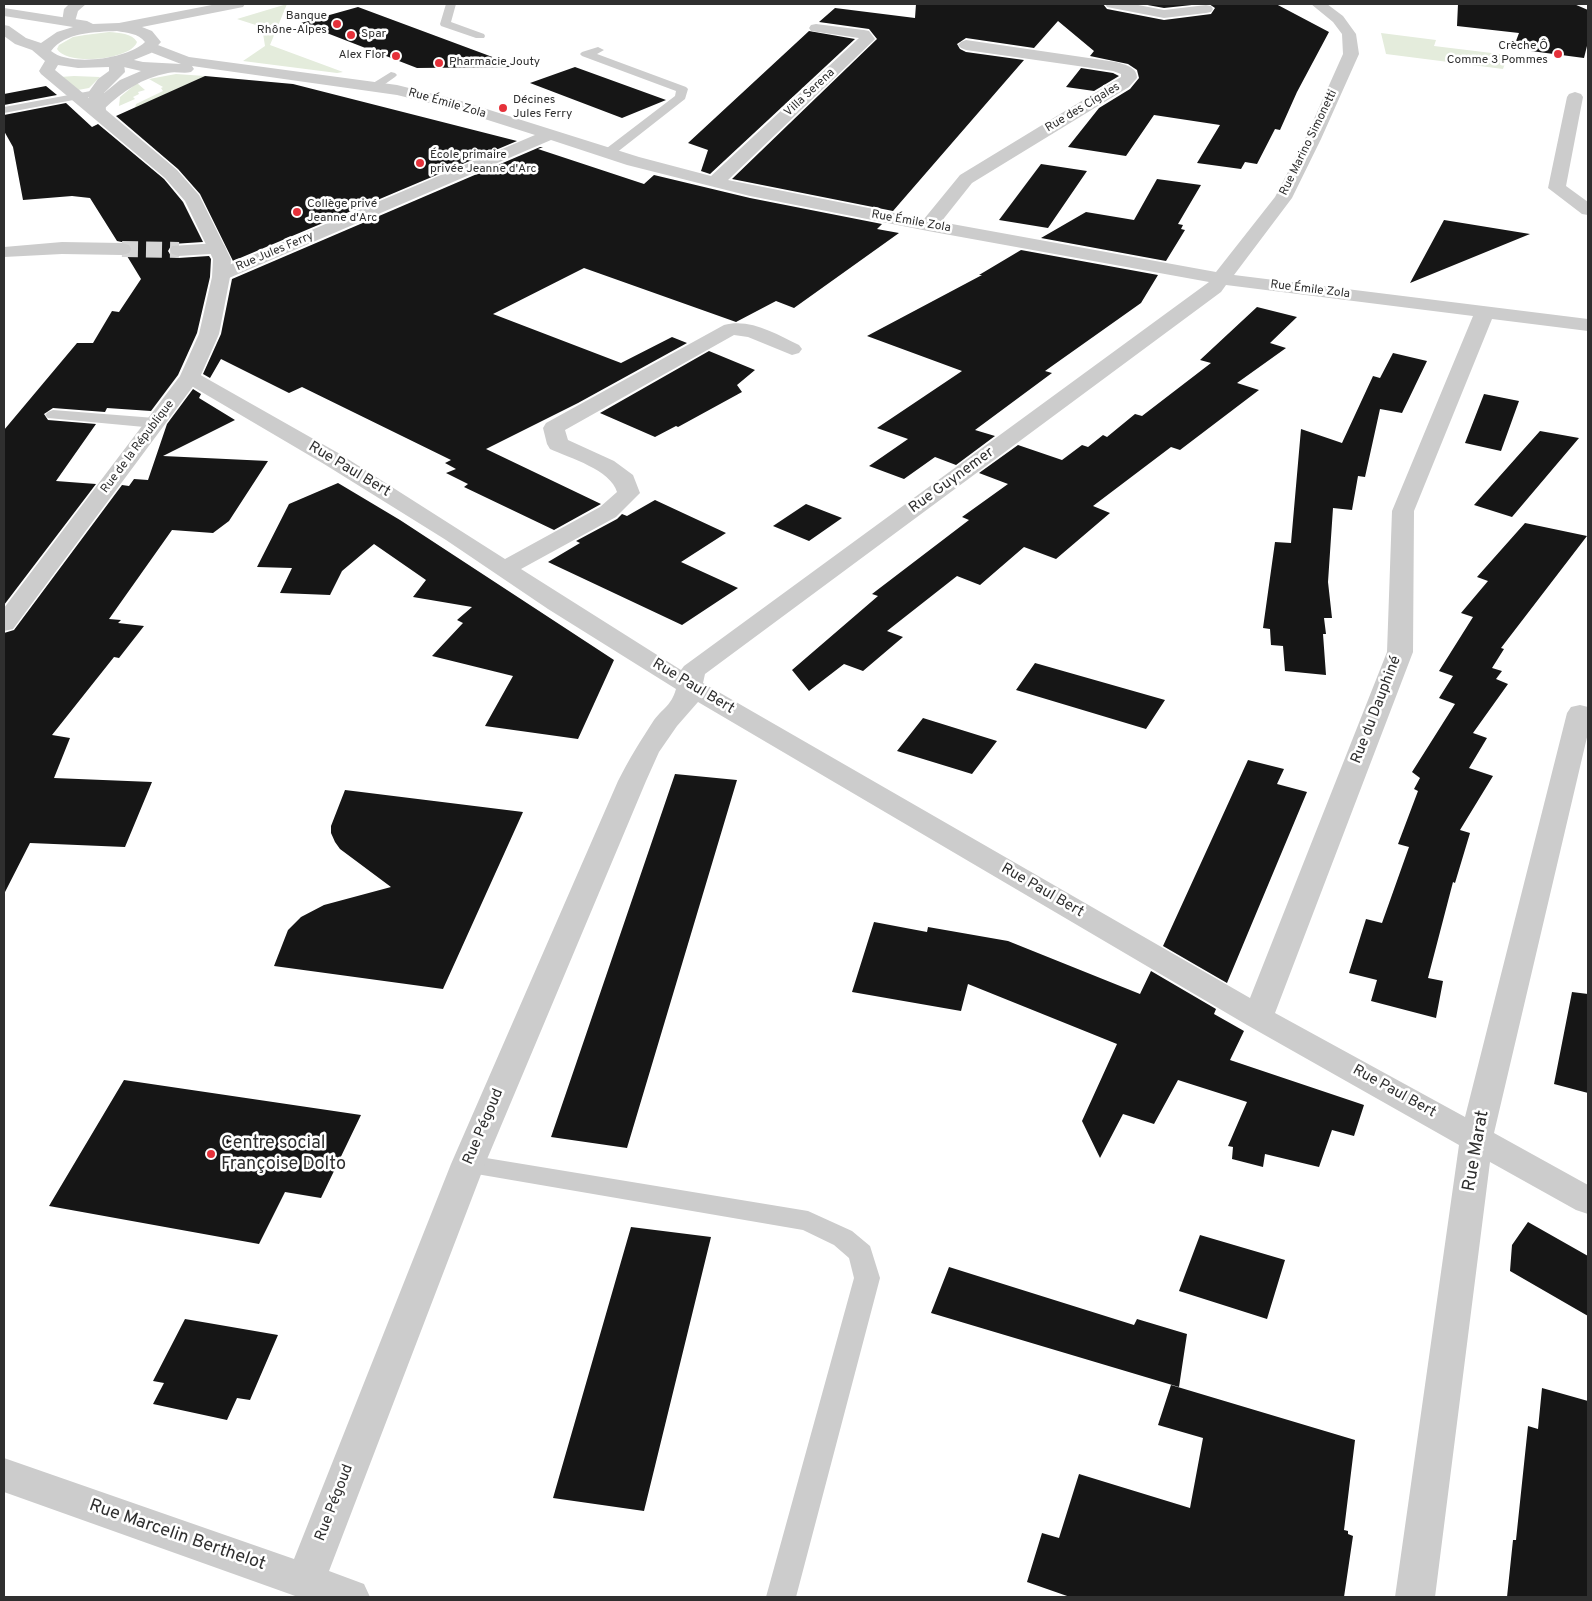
<!DOCTYPE html>
<html>
<head>
<meta charset="utf-8">
<style>
	body { margin:0 }
	#map { position:relative; width:1592px; height:1601px; overflow:hidden; background:#fff; font-family:Overpass,sans-serif }
	canvas { display:block }
	.frame { position:absolute; inset:0; border:5px solid #2f2f2f; pointer-events:none }
</style>
</head>
<body>
<div id="map">
<canvas width="1592" height="1601"></canvas>
<div class="frame"></div>
</div>
<script>
const c = document.querySelector('canvas').getContext('2d');
c.lineJoin = 'round';
function fill(path, color) { c.fillStyle = color; c.fill(path, 'evenodd'); }
function strokePath(path, color, width, dash) { c.strokeStyle = color; c.lineWidth = width; c.lineCap = dash ? 'butt' : 'round'; c.setLineDash(dash || []); c.stroke(path); }
function drawText(font, color, halo, rows, align = 'center') {
  c.font = font + ' Overpass,sans-serif'; c.lineWidth = 5; c.setLineDash([]); c.textBaseline = 'middle'; c.strokeStyle = halo; c.fillStyle = color; for (const [text, x, y, turn = 0] of rows) {
    c.save(); c.translate(x, y); c.rotate((+turn || 0) * Math.PI / 180); c.textAlign = isNaN(turn) ? turn : align; if (halo) c.strokeText(text, 0, 0); c.fillText(text, 0, 0); c.restore();
  }
}
const green = new Path2D(`
	M287,4l-17,41 73,27 -6,1 -94,-12 22,-15 -3,-19 -25,-8z
	M109,32c10,1 23,1 28,10 -6,18 -70,24 -80,7l2,-4 14,-8 12,-2z
	M1381,33l55,7 -2,6 74,9 -5,14 -117,-15z
	M176,74l29,2 -70,32 1,-4 27,-13 -2,-3 2,-1 -14,-8z
	M74,76l26,1 -11,11 -11,2 -18,-13z
	M137,83l8,7 -7,2 1,2 -6,3 2,2 -16,7 1,-9z`);
const building = new Path2D(`
	M916,4h187l4,5 57,11 47,-6 4,-6 -6,-4h67l53,28 -32,60 -17,38 -5,-1 -18,35 -12,-2 -4,7 -44,-6 23,-38 -66,-10 -28,41 -58,-9 31,-39 31,-19 9,-11 -2,-8 -9,-6 -38,-8 4,-5 -36,-30 -24,27 -68,-10 -9,6 3,5 6,3 58,8 -131,151 -161,-32 145,-140 -8,-10 -50,-7 16,-14 80,10z
	M1142,4h59l-37,4z
	M1458,4h116l14,6v32l-4,16 -53,-7 2,-8 -17,-2 3,-8 -62,-7z
	M358,7l156,58 -1,2 -96,1 -116,-45z
	M809,31l46,8 -145,135 -9,-3 7,-21 -20,-7z
	M575,67l91,33 -44,18 -92,-35z
	M1081,68l32,5 6,3 -25,15 -28,-4z
	M205,76l88,8 224,57 -284,120 -33,-67 -22,-25 -62,-53z
	M46,86l11,9 -53,10v-11z
	M66,103l26,24 6,-3 66,55 19,23 20,40 -31,2 -4,7 3,5 7,2 31,-2 2,3 -1,18 -13,56 -19,42 -27,36 -44,-3 -2,4 -52,-4 -9,6 4,6 48,4 -40,57 40,3 -92,121v-175l73,-87h16l19,-32 7,1 22,-33 -14,-23 4,-2 2,-4 -2,-6 -14,-3 -27,-43 -18,-2 -49,4 -10,-53 -9,-16v-16z
	M540,147h3l-5,2 106,35 10,-9 96,23 132,26 -5,5 22,4 -105,75 -18,-7 -40,21 -152,-54 -91,46 128,49 51,-26 15,6 -109,60 -92,46 115,55 -47,26 -90,-43 4,-3 -22,-11 10,-4 -11,-6 6,-3 -149,-73 -13,6 -68,-34 -11,19 -7,-4 18,-40 11,-55z
	M1041,164l46,7 -39,57 -49,-8z
	M1157,179l44,6 -23,39 5,1 -2,4 4,1 -19,31 -125,-23 45,-26 48,8z
	M1444,220l86,14 -120,49z
	M1021,250l137,25 -17,28 -96,68 7,2 -77,57 20,6 -39,29 -21,-8 -31,22 -35,-13 39,-27 -31,-11 85,-57 -95,-35 115,-61h-3z
	M1257,307l40,10 -27,26 16,5 -49,35 22,7 -79,60 -9,-3 -78,59 17,7 -54,46 -32,-12 -44,38 -23,-9 -70,55 16,6 -40,34 -19,-7 -35,27 -17,-21 86,-74 -6,-2 97,-74 -7,-3 46,-33 -29,-11 39,-28 44,15 20,-15 6,2 15,-12 4,2 28,-23 7,2 69,-53 -11,-3z
	M709,351l46,19 -18,15 5,7 -64,35 -2,-1 -21,11 -55,-24z
	M1393,353l34,8 -25,52 -22,-4 -15,68 -7,-1 -6,34 -19,-2 -5,74 4,36h-8l2,16h-3l3,41 -41,-4 -2,-25 -12,-1 -1,-16 -7,-1 12,-86 16,1 10,-114 41,14 31,-67 7,2z
	M193,389l8,5 -2,4 36,22 -72,36 105,5 -39,60 -16,12 -41,-3 -63,89 12,1 -3,3 26,3 -25,32 -5,-1 -62,78 18,3 -16,40 98,4 -27,65 -95,-4 -26,51v-261l10,-3 108,-145 7,1 5,-7 14,1 19,-56z
	M1484,394l35,7 -18,50 -36,-8z
	M1540,431l39,7 -67,79 -38,-12z
	M338,483l62,37 214,140 -36,79 -93,-13 28,-50 -81,-20 31,-33 -6,-3 15,-13 -59,-10 13,-17 -52,-36 -32,27 -12,24 -50,-2 12,-25 -35,-1 32,-63z
	M655,500l71,33 -45,29 57,26 -56,37 -134,-63 32,-19 -4,-2 41,-22 5,-5 5,2z
	M806,504l36,14 -33,23 -36,-15z
	M1525,523l62,13 -86,112 3,1 -12,19 10,3 -6,8 12,5 -35,49 14,5 -18,30 24,8 -33,54 10,3 -15,50 -2,-1 -25,96 15,3 -7,37 -65,-17 6,-21 -28,-7 17,-54 16,4 27,-76 -11,-3 20,-53 -4,-2 6,-11 -8,-6 43,-68 -16,-6 14,-22 -14,-5 34,-54 -12,-4 27,-32 -11,-4z
	M1035,663l130,37 -19,29 -130,-39z
	M923,718l74,23 -25,33 -75,-23z
	M1248,760l36,9 -7,15 30,8 -80,191 -64,-37z
	M675,774l62,6 -110,368 -76,-11z
	M345,790l178,22 -80,177 -169,-23 14,-36 13,-13 23,-12 67,-18 -51,-38 -5,-7 -4,-9v-7z
	M874,922l53,10 1,-5 80,14 132,53 11,-23 65,38 -2,5 30,17 -14,29 134,45 -10,31 -22,-6 -13,37 -54,-13 -2,13 -31,-8 1,-12 -5,-1 19,-44 -69,-22 -24,44 -31,-10 -23,44 -18,-37 35,-77 -149,-60 -7,27 -109,-19z
	M1572,992l16,2v99l-34,-9z
	M124,1080l237,35 -40,83 -36,-6 -26,52 -210,-38z
	M1528,1222l60,34v60l-78,-45 2,-26z
	M631,1227l80,10 -67,274 -91,-13z
	M1200,1235l85,25 -18,59 -88,-28z
	M949,1267l185,58 3,-6 50,15 -8,53 -248,-74z
	M185,1319l93,16 -28,65 -13,-2 -10,22 -74,-16 11,-21 -11,-2z
	M1171,1385l184,55 -11,90 4,1v3l5,2 -9,61h-274l-43,-15 15,-49 17,5 20,-64 111,34 13,-70 -45,-13z
	M1542,1388l46,13v196h-81l6,-57h3l12,-114 10,3z`);
const minorTunnel = new Path2D(`
	M122,249l57,1`);
const service = new Path2D(`
	M446,4h10l-5,18 33,12 1,2 -1,2h-8l-35,-12 -1,-2z
	M598,47l6,3 -7,4 89,33 2,2 -3,10 -74,58 -4,1 -6,-4 2,-3 72,-55 1,-5 -94,-35 -2,-2 2,-2z
	M391,72l4,1 2,2 -2,2 -17,12h-8l-2,-2 2,-2z
	M96,90l6,3 -2,2 -96,18v-6z
	M53,410l102,8 5,2 3,3 -3,3 -5,2 -107,-10 -3,-3 3,-3z
	M468,1155l340,56 44,20 18,15 10,32 -84,319h-30l88,-319 -5,-20 -15,-13 -31,-15 -344,-59 -3,-7 3,-7z`);
const minor = new Path2D(`
	M69,4h17l-8,7 -4,14h-10l-2,-3 2,-13z
	M1105,4h28l31,6 42,-5 5,1 2,3 -2,3 -5,1 -42,5 -52,-10 -5,-1z
	M1311,4h16l16,12 13,18 3,20 -38,85 -29,59 -58,77 354,44v12l-96,-12 -78,192 -1,141 -138,361 190,104 102,-404 4,-6 9,-2 8,2v26l-94,400 94,52v29l-12,-4 -86,-48 -55,435h-40l64,-452 -212,-120 -549,-323 -21,24 -18,26 -13,29 -161,383 -156,407 35,13 6,13h-72l-294,-105v-34l290,101 157,-395 167,-383c11,-22 23,-41 36,-61 10,-13 17,-14 22,-31l-128,-80 -102,-69 -122,-76 -141,-83 -3,-4 3,-4 7,-2 7,2 143,81 165,105 95,-52 17,-15c-6,-22 -47,-34 -67,-43l-3,-5 -4,-16 3,-5 178,-98c26,-7 52,9 75,20l3,4 -3,4 -7,2 -44,-18 -14,-2 -169,95 3,10 46,21 19,14 7,18 -24,24 -95,52 160,101 3,-4 525,-384 -281,-51 -178,-35 -123,-31 -76,-25 -329,141 -7,-2 -2,-4 2,-4 320,-136 -85,-27 -53,-13 -205,-29 2,3 -3,3c-7,2 -16,-1 -23,1 -26,5 -45,18 -64,36h-12l-2,-3 2,-3 28,-23 21,-9 -30,-7 -3,-3 3,-3 5,-2 27,6 38,2 -36,-14 -3,-3 3,-3 5,-2 39,15 208,28 64,16 178,56 72,19 148,-138 -48,-7 -2,-3 2,-3 5,-1 48,6 5,1 6,8 -3,3 -144,138 196,39 36,-44 161,-98v-3l-8,-3 -147,-21 -5,-2 -3,-3 3,-3 5,-2 150,22c10,3 21,5 21,16l-8,9 -157,96 -31,39 275,50 59,-75 30,-58 38,-85 -1,-20 -9,-12zM1226,285l247,31 -81,195 -5,141 -137,346 -547,-315 2,-9 516,-382z
	M1575,92l6,2 2,3 -17,89 22,16v13l-6,-1 -34,-26 19,-91 2,-3z
	M62,242l60,1 7,2 2,4 -2,4 -7,2 -60,-1 -58,3v-10z
	M217,243l7,2 2,4 -2,4 -45,3 -7,-2 -2,-4 2,-4z`);
const tertiary = new Path2D(`
	M217,4h28l-2,3 -5,1 -96,19 10,4 9,11 -10,11 -27,11 1,8 -21,21 2,17 71,60 22,25 32,64 -1,18 -11,57 -19,43 -187,252 -9,2v-23l176,-232 19,-42 13,-57 1,-18 -28,-58 -20,-23 -124,-104 -2,-3 6,-10 -13,-11 -17,-6 -11,-8v-11l5,1 17,12 15,5 16,-11 16,-5 -69,-11v-8l83,13 6,3 26,-1zM117,31c10,2 21,2 28,11 -17,17 -75,25 -94,9 14,-19 44,-19 66,-20zM58,65l20,3 31,-1v4l-11,8 -10,14 1,5 -34,-28z`);
const markers = [
	[337,24,5,"#e5313a"],
	[351,35,5,"#e5313a"],
	[1558,54,5,"#e5313a"],
	[396,56,5,"#e5313a"],
	[439,63,5,"#e5313a"],
	[503,108,5,"#e5313a"],
	[420,163,5,"#e5313a"],
	[297,212,5,"#e5313a"],
	[211,1154,5,"#e5313a"]
];
const farPoinames = [
	["Banque",327,17,"right"],
	["Rhône-Alpes",327,31,"right"],
	["Spar",361,35],
	["Crèche Ô",1548,47,"right"],
	["Comme 3 Pommes",1548,61,"right"],
	["Alex Flor",386,56,"right"],
	["Pharmacie Jouty",449,63],
	["Décines",513,101],
	["Jules Ferry",513,115],
	["École primaire",430,156],
	["privée Jeanne d'Arc",430,170],
	["Collège privé",307,205],
	["Jeanne d'Arc",307,219]
];
const farStreetnames = [
	["Villa Serena",810,93,-43],
	["Rue Émile Zola",447,104,16],
	["Rue des Cigales",1083,108,-31],
	["Rue Marino Simonetti",1309,143,-64],
	["Rue Émile Zola",911,222,10],
	["Rue Jules Ferry",275,252,-23],
	["Rue Émile Zola",1310,290,7],
	["Rue de la République",138,447,-53]
];
const streetNames = [
	["Rue Paul Bert",349,470,31],
	["Rue Guynemer",952,481,-36],
	["Rue Paul Bert",693,687,31],
	["Rue du Dauphiné",1377,710,-69],
	["Rue Paul Bert",1042,891,30],
	["Rue Paul Bert",1394,1092,29],
	["Rue Pégoud",484,1127,-67],
	["Rue Pégoud",335,1503,-69]
];
const nearPoinames = [
	["Centre social",221,1144],
	["Françoise Dolto",221,1165]
];
const nearStreetnames = [
	["Rue Marat",1477,1151,-80],
	["Rue Marcelin Berthelot",177,1536,19]
];
fill(green, '#e4ecdc');
fill(building, '#161616');
strokePath(minorTunnel, '#d5d5d5', 16, [16, 8]);
fill(service, '#ccc');
fill(minor, '#ccc');
fill(tertiary, '#ccc');
for (const [x, y, r, color] of markers) { const dot = new Path2D(); dot.arc(x, y, r, 0, 2 * Math.PI); c.fillStyle = color; c.fill(dot); strokePath(dot, '#fff', 2); }
drawText('12px', '#2f2f2f', '#fff', farPoinames, 'left');
drawText('12px', '#2f2f2f', '#fff', farStreetnames);
drawText('15px', '#2f2f2f', '#fff', streetNames);
drawText('18px', '#2f2f2f', '#fff', nearPoinames, 'left');
drawText('18px', '#2f2f2f', '#fff', nearStreetnames);
</script>
</body>
</html>
